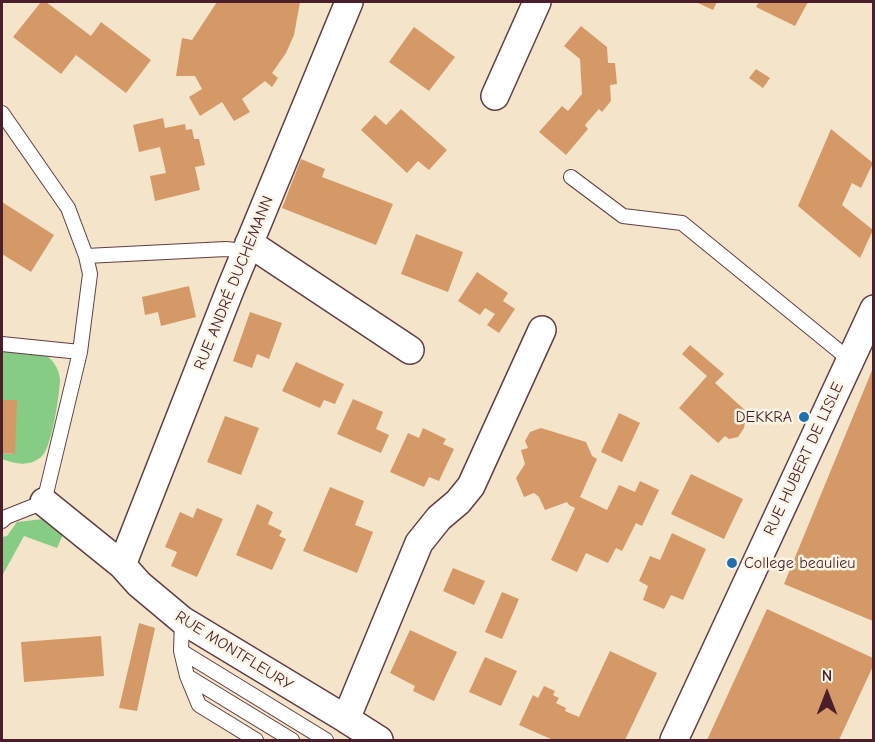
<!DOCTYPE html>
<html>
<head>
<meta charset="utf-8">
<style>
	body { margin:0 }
	#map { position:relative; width:875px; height:742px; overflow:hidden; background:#f4e4ca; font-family:"Comic Neue",sans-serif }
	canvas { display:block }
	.frame { position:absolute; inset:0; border:3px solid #4a1f2b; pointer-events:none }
	.north { position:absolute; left:797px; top:664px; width:60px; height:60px; -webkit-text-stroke:4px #fcf5e5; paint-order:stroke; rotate:0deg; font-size:16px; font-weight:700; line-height:24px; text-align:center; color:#4a1f2b }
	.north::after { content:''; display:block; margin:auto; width:21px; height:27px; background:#4a1f2b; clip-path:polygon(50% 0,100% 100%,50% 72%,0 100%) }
</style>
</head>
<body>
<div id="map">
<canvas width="875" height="742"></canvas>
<div class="frame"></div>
<div class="north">N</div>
</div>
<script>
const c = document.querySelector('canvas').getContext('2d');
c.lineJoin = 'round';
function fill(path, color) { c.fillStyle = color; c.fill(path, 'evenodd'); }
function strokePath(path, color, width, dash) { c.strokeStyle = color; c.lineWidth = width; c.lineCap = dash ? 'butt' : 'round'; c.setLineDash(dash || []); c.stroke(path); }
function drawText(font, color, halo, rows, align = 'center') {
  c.font = font + ' "Comic Neue",sans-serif'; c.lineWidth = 5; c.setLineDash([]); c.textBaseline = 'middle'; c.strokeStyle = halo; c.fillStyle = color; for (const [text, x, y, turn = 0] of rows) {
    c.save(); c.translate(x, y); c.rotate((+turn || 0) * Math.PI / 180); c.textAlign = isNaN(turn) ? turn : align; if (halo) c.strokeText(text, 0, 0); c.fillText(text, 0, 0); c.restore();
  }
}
const green = new Path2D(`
	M2,350c14,1 33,-1 46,7 7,5 12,15 12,24 -1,15 -8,68 -19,76 -12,10 -26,7 -39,2v-6l12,1 2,-54h-14z
	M52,518l13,12 -8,18 -33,-12 -22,40v-39l5,-1 10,-14z`);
const building = new Path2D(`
	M41,2h5l45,34 10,-14 50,38 -25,33 -50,-38 -15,19 -48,-37z
	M217,2h83l-6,33 -8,18 -14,20 6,5 -6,9 -7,-6 -23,18 8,13 -16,9 -12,-19 -22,14 -11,-19 13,-8 -7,-13h-19l6,-38 10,2z
	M699,2h18l-4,8 -15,-7z
	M759,2h49l-13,24 -39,-19z
	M581,26l26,21 1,16h7l2,21 -7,1 1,16 -9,11 -3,-3 -14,16 3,4 -22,26 -27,-23 23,-26 6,5 14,-17 -2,-35 -16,-13z
	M414,27l41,30 -26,34 -40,-29z
	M756,69l14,9 -7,10 -14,-10z
	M401,109l46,41 -18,20 -11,-9 -11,12 -46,-43 14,-15 11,10z
	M163,118l2,10 20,-4 1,6 6,-1 2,10h5l6,26 -10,2 5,23 -45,11 -5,-25 16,-3 -6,-26 -21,5 -6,-27z
	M831,129l42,34 -12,25 -9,-5 -10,22 31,25 -13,28 -62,-52z
	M301,159l24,10 -3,8 71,27 -17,41 -94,-37z
	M2,202l52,33 -23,37 -29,-18z
	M416,234l47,18 -15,40 -47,-18z
	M477,272l31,21 -5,8 12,8 -16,24 -12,-8 8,-11 -10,-6 -5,7 -22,-14z
	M189,286l7,31 -35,9 -3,-14 -13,3 -3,-18z
	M250,312l32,11 -13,36 -12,-5 -5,14 -19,-7z
	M690,345l34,29 -9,9 31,28 -6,8 5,3 -1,6 -6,9 -9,2 -4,-3 -7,7 -39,-35 28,-32 -25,-22z
	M296,362l48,22 -9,20 -11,-4 -4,8 -38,-17z
	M873,368v253l-89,-37z
	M353,399l30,13 -7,17 13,6 -8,18 -44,-19z
	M2,400h15l-2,54 -13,-1z
	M619,413l21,10 -18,39 -21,-10z
	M225,416l34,12 -18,47 -34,-13z
	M423,428l23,11 -3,5 11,5 -15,32 -10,-4 -5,10 -34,-15 18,-39 11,5z
	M541,428l45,14 6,14 5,3 -17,38 27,13 12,-25 16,7 5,-11 19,9 -17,36 -6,-3 -14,28 -6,-3 -8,15 -22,-10 -9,19 -26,-12 24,-52 -6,-3 -2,-3 -22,8 -6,-13 -5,-4 -10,4 -8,-19 9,-14 -4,-14 7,-2 -3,-7 5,-9z
	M691,474l52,25 -19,40 -53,-25z
	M330,487l34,14 -9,24 18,7 -16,41 -54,-22z
	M257,504l16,8 -5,12 14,7 -3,5 7,3 -14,31 -36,-15z
	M197,508l26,11 -26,58 -26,-11 6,-14 -12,-5 15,-35 13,6z
	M672,533l34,16 -23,51 -12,-5 -7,14 -21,-9 5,-14 -9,-5 11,-25 10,4z
	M453,568l32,13 -11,24 -31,-14z
	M502,592l17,7 -17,40 -17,-7z
	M767,609l106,49v8l-34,74h-132z
	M139,623l16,5 -18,83 -18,-3z
	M410,630l47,22 -23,49 -21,-10 2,-5 -25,-13z
	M101,636l3,40 -80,6 -3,-40z
	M610,651l47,22 -32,67h-72l-34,-15 14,-30 5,3 6,-12 11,5 -2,4 6,3 -3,5 10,5 -1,3 14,6z
	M485,657l32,14 -16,35 -32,-14z`);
const service = new Path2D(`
	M2,113l66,95 18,48 4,18 -10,78 -36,150 -38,15 -4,4
	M571,177l52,39 59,7 168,137
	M86,256l140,-7 19,2
	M2,344l78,8
	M182,620l-1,31 6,25 12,29 57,35
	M181,651l145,89
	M187,676l105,64`);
const minor = new Path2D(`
	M495,96l42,-94
	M249,243l161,107
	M44,502l78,63 17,19 43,36 164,99 33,21
	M122,565l108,-275 119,-288
	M346,719l73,-176 20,-25 19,-16 13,-16 71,-156
	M674,740l200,-431`);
const markers = [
	[804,417,6,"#1f6fb2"],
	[732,563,6,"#1f6fb2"]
];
const streetNames = [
	["RUE ANDRÉ DUCHEMANN",234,283,-68],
	["RUE HUBERT DE LISLE",804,459,-65],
	["RUE MONTFLEURY",234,651,32]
];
const poiNames = [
	["DEKKRA",792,417],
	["College beaulieu",744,563,"left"]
];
fill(green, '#87cc85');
fill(building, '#d59968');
strokePath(service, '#643d43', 16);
strokePath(minor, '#643d43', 30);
strokePath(service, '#fff', 14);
strokePath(minor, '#fff', 27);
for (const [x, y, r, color] of markers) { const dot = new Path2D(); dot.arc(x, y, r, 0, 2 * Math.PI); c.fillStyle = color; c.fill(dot); strokePath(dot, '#fcf5e5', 2); }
drawText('16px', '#4a1f2b', '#fcf5e5', streetNames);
drawText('16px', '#4a1f2b', '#fcf5e5', poiNames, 'right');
</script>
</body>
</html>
